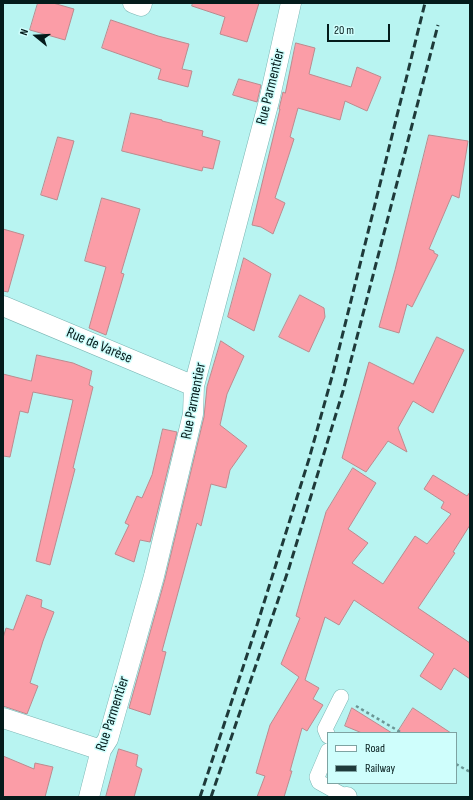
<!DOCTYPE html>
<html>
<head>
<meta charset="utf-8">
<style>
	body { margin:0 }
	#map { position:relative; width:473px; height:800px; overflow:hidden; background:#b8f4f1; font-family:"Sofia Sans Condensed",sans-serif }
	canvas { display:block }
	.frame { position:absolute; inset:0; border:4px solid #041b1b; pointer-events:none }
	.legend { position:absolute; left:327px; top:732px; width:130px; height:52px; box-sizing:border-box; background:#cffefc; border:1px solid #7ea3a2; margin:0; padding:5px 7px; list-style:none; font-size:12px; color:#041b1b }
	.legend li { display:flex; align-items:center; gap:8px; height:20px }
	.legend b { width:20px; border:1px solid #7ea3a2 }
	.north { position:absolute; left:16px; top:16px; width:40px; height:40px; -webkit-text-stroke:3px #cffefc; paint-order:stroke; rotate:288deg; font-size:11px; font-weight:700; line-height:16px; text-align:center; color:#041b1b }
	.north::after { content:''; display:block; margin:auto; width:14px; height:18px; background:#041b1b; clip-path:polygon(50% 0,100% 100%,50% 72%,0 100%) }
	.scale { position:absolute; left:327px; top:24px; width:63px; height:18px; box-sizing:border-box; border:2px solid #041b1b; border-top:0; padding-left:5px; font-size:12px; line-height:14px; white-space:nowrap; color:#041b1b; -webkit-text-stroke:3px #cffefc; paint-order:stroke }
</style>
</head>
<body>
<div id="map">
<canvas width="473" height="800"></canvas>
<div class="frame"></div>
<ul class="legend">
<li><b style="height:5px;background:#fff"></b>Road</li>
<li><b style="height:5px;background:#1e3a3a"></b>Railway</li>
</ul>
<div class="north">N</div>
<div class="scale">20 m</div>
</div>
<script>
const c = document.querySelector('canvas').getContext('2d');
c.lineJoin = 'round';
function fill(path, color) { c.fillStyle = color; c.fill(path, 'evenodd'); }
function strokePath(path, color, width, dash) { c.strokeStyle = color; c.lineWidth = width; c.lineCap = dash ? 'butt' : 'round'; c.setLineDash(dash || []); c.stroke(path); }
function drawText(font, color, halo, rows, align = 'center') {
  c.font = font + ' "Sofia Sans Condensed",sans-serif'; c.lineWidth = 3; c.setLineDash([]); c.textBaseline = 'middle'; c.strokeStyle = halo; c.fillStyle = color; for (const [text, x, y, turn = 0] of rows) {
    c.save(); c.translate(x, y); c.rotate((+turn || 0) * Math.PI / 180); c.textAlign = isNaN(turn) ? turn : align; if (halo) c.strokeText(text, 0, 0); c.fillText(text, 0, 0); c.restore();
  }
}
const building = new Path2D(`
	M38,3h15l21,6 -9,31 -35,-10z
	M193,3h66l-12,39 -27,-8 5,-17 -33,-11z
	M111,20l47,16 31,8 -7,25 10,2 -4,16 -30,-8 3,-10 -59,-21z
	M296,43l19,5 -6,26 42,13 6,-20 24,10 -14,34 -22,-10 -5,19 -42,-12 -8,29 4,2 -19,59 10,5 -12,31 -12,-7 -9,-2 28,-116h-1l4,-17 2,1z
	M239,79l22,6 -4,17 -24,-7z
	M131,113l31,7v1l41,10 -1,5 18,5 -7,28 -10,-2 -1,4 -80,-20z
	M429,135l39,6 -9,57 -7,-3 -23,54 5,2v2l4,2 -26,52 -5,-3 -8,29 -20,-6 16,-57z
	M58,137l16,4 -17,59 -16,-5z
	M102,198l38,11 -19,64 3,1 -18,61 -17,-7 17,-61 -21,-6z
	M3,229l21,6 -16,57 -5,-1z
	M244,258l27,16 -17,57 -26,-14z
	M300,295l24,13 1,9 -16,35 -30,-15z
	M437,337l27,13 -31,63 -20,-12 -15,27 9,24 -19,-11 -22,31 -24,-14 27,-96 44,22z
	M221,341l23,15 -17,38 -7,31 27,21 -17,24 -4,18 -15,-4 -10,42 -4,-3 -35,128 4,1 -16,63 -21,-7 36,-129 39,-162 3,-30z
	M37,355l36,8 19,8 -3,14 4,2 -20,81 2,1 -25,96 -14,-4 37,-161 -40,-8 -5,21 -8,-2 -10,46 -7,-1v-82l28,7z
	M163,429l14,3 -27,110 -10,-2 -6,22 -19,-8 14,-29 -4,-2 12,-27 5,2 10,-23z
	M353,468l23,15 -28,46 20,14 -16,20 31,21 32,-48 12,8 24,-30 -10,-6 3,-6 -20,-13 9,-14 34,21 3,-4v33l-17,27 2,1 -37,55 52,35v36l-16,-11 -13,22 -21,-14 14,-22 -80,-54 -15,25 -14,-8 -20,63 14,8 -6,11 10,6 -16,26 -5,-3 -12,43h2l-8,26h-27l8,-21 -9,-3 14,-48 29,-48 -18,-13 19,-46 -4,-2 30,-104z
	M27,595l15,5 -1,7 13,5 -11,29 -13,42 8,3 -11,28 -24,-8v-68l3,-10 7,2z
	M352,708l40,25h-30l-17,-7z
	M413,708l38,25h-54z
	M119,749l19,6 -2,11 6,3 -8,28h-28z
	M3,756l31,13 1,-6 18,4 -8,30h-42z`);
const path = new Path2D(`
	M356,706l46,27
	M456,764l14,8`);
const pedestrian = new Path2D(`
	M328,736l-3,-7 16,-32
	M328,751l-11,26 2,5 27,15`);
const minor = new Path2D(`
	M133,3l8,3 1,-3
	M3,306l191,80
	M3,718l98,32
	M89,797l12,-47 7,-11 46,-163 39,-162 1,-28 75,-285 22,-98
	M346,797h1`);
const rail = new Path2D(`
	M200,797l57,-172 52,-166 24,-86 92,-370
	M211,797l78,-229 54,-177 95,-366`);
const streetNames = [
	["Rue Parmentier",271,87,-76],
	["Rue de Varèse",99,346,23],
	["Rue Parmentier",194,401,-79],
	["Rue Parmentier",113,714,-72]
];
fill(building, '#fb9da7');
strokePath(building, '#bb8a8e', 1);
strokePath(pedestrian, '#7bb5b3', 16);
strokePath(minor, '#7bb5b3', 21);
strokePath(path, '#6a9695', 2.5, [3, 3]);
strokePath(pedestrian, '#fff', 15);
strokePath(minor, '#fff', 20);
strokePath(rail, '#1e3a3a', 3, [8, 4]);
drawText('15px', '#041b1b', '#cffefc', streetNames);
</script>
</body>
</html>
